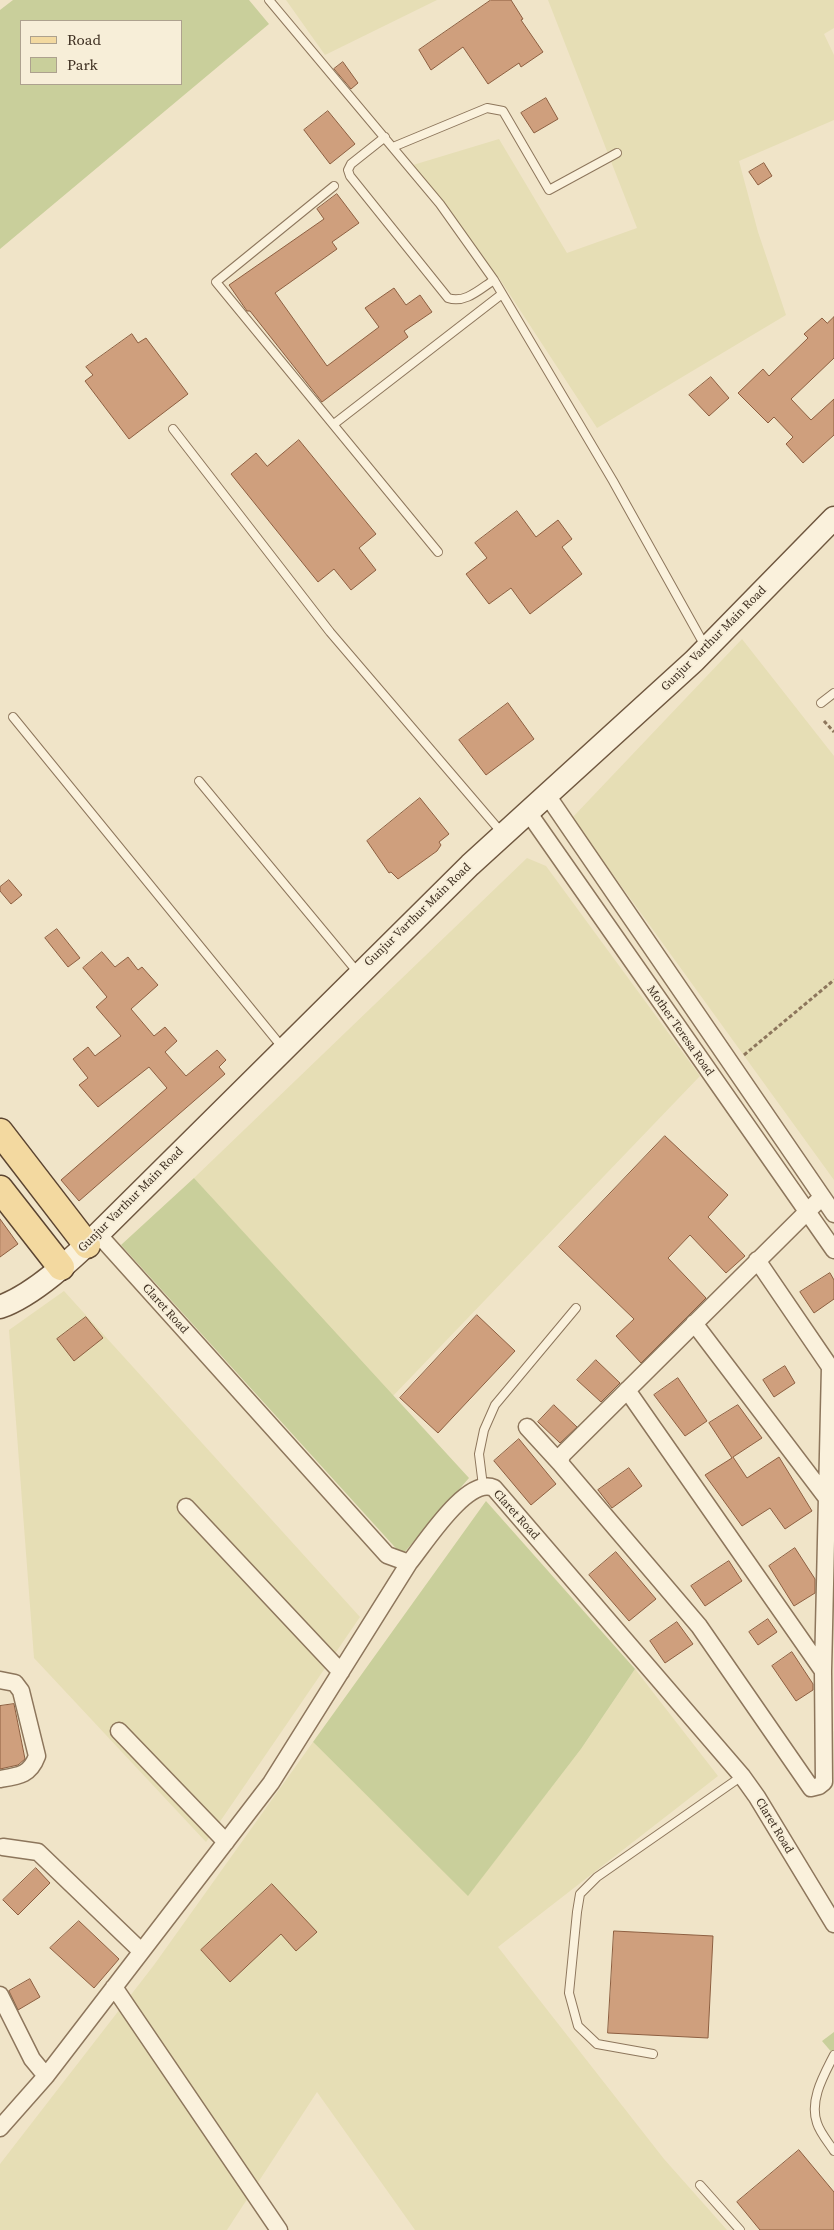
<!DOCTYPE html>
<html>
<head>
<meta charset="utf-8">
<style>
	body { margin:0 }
	#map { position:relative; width:834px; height:2230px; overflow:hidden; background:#f0e4c8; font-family:"Source Serif 4",serif }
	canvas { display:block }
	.legend { position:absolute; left:20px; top:20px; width:162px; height:65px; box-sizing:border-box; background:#f7eed8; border:1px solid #ada18e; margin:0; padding:6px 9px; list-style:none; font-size:15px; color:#3d2e20 }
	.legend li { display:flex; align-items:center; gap:10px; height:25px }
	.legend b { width:25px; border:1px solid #ada18e }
</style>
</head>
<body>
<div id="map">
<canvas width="834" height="2230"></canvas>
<ul class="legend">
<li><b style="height:6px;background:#f3d9a0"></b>Road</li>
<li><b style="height:14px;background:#c9cf9b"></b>Park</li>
</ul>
</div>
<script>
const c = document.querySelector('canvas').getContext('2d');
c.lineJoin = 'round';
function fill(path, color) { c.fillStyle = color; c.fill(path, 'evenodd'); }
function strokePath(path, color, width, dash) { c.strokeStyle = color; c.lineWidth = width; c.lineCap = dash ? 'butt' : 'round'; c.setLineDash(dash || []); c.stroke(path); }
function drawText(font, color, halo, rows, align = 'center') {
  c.font = font + ' "Source Serif 4",serif'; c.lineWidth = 4; c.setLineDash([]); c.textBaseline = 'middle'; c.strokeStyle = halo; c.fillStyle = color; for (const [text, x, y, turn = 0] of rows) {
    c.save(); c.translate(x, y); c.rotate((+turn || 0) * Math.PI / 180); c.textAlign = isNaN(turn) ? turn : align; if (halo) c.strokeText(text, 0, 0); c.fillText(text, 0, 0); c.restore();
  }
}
const farmland = new Path2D(`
	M286,0h151l-112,55z
	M548,0h286v28l-10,6 10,21v65l-95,41 19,71 28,83 -189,113 -98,-150 -86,-113 86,-26 68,114 70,-25z
	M742,639l92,117v424l-262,-362z
	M527,858l19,8 154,210 -308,321 -198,-219z
	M64,1291l296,326 -154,225 -172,-184 -25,-328z
	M635,1669l83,107 -220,171 166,212 63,71h-312l-98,-138 -90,138h-227v-66l154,-199 159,-223 155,153 113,-146z`);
const green = new Path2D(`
	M13,0h236l20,24 -269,225v-239zM21,21h160v63h-160z
	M194,1178l275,300 -67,77 -281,-310z
	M486,1501l149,168 -54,80 -113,147 -155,-154z
	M834,2032v23l-12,-14z`);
const building = new Path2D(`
	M491,0h20l12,19 -2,1 22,32 -22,15 -2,-4 -31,21 -25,-37 -32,23 -12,-20z
	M343,62l15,21 -7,6 -17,-20z
	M546,98l12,21 -24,14 -13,-20z
	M328,111l27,33 -25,20 -26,-34z
	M764,163l8,13 -14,9 -9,-13z
	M337,194l22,29 -27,19 5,7 -62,44 52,73 52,-39 -14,-19 29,-20 12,17 14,-10 12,17 -28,19 4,6 -86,65 -72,-91h-3l-18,-26 95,-66 -7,-10z
	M834,317v41l-43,41 20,21 23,-21v36l-31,28 -17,-19 7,-7 -19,-20 -6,6 -30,-30 25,-24 6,7 39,-38 -4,-4 18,-16 5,5z
	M132,334l6,9 8,-5 42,56 -59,45 -44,-58 8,-6 -7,-8z
	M711,377l18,21 -20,18 -20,-21z
	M299,440l77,94 -17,14 17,22 -25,20 -17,-21 -16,13 -87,-108 25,-21 11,13z
	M517,511l19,26 22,-17 14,19 -10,8 20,27 -52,40 -19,-26 -22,16 -23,-30 21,-16 -12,-15z
	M508,703l26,36 -48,36 -27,-35z
	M420,798l29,36 -10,8 2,3 -4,6 -39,28 -7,-7 -2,1 -22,-32z
	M9,880l13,15 -11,9 -11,-13v-4z
	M57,929l23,29 -12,9 -23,-29z
	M102,952l13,15 13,-10 10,13 4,-3 16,18 -27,24 23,27 11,-9 12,14 -12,11 21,24 31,-26 9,10 -7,7 6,7 -146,127 -18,-21 106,-92 -18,-21 -51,40 -19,-22 9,-7 -15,-19 15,-12 7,9 26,-20 -25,-29 11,-10 -24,-29z
	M665,1136l63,59 -20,22 37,39 -19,17 -36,-38 -22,23 38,40 -65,65 -25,-27 18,-17 -75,-72z
	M0,1219l18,25 -18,13z
	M830,1273l4,7v19l-20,14 -14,-21z
	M477,1315l38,36 -77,82 -38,-35z
	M86,1317l17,21 -29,23 -17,-22z
	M596,1360l24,23 -19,19 -24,-22z
	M785,1366l10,17 -21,14 -11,-17z
	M678,1378l29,43 -22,15 -31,-41z
	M554,1405l23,22 -17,16 -22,-21z
	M738,1405l24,33 -29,19 14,21 32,-21 33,54 -27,18 -15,-21 -28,18 -37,-51 27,-17 -23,-35z
	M519,1439l37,45 -25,21 -37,-44z
	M629,1468l13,18 -30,22 -14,-18z
	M795,1548l20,31v14l-21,13 -25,-40z
	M616,1552l40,47 -27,22 -40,-46z
	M729,1561l13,20 -37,25 -14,-20z
	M768,1619l9,13 -19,13 -9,-13z
	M677,1622l16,22 -28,19 -15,-22z
	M792,1652l21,32v6l-17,11 -24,-35z
	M14,1704l11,55 -7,6 -18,4v-63z
	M36,1868l14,15 -32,32 -15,-15z
	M272,1884l45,48 -21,19 -15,-17 -51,48 -29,-32z
	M79,1921l40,38 -25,29 -44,-40z
	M614,1931l99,5 -5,102 -100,-5z
	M30,1979l10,18 -22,13 -9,-19z
	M799,2150l35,42v38h-74l-23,-28z`);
const path = new Path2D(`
	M824,721l10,11
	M744,1055l90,-75`);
const lane = new Path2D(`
	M269,0l171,204 54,76 119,201 92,165
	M385,137l-34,27 -3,6 2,6 98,122c17,6 32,-9 46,-18
	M393,147l94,-39 16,3 46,79 68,-37
	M334,186l-118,96 222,270
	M334,424l168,-130
	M173,429l157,203 172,201
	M821,703l13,-10
	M13,717l269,330
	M199,781l160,193
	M483,1486l-4,-32 5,-24 11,-25 81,-97
	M653,2054l-56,-10 -19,-18 -9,-33 8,-81 3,-18 17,-17 145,-101
	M834,2055c-10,20 -25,45 -17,68 3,10 12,20 17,28
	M700,2185l40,45`);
const street = new Path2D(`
	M547,795l287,419
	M528,812l306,438
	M98,1234l289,321 22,8c15,-18 58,-87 85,-75l248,288 15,21 77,127
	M757,1260l73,107 -7,304 1,111 -5,4 -8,2 -112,-162 -139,-163 2,-8 260,-258
	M694,1323l135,178
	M627,1390l196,281
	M527,1427l33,36
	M186,1507l155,165
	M0,1680l15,3 6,8 16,65c-7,19 -18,20 -37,23
	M119,1731l107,111
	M3,1847l35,5 103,99
	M114,1987l165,243
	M0,1995l32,64 14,17
	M0,2128l46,-52 225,-293 138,-220`);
const secondary = new Path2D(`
	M0,1307c34,-12 72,-48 98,-73l372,-369 224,-204 140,-143`);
const primary = new Path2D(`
	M0,1132l87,113
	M0,1189l61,78`);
const streetNames = [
	["Gunjur Varthur Main Road",714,639,-45],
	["Gunjur Varthur Main Road",418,915,-44],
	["Mother Teresa Road",680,1031,55],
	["Gunjur Varthur Main Road",131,1200,-45],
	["Claret Road",165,1309,48],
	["Claret Road",516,1515,48],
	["Claret Road",774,1826,59]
];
fill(farmland, '#e6deb5');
fill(green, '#c9cf9b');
fill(building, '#cf9f7d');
strokePath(building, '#8d5f41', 1);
strokePath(lane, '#8d765c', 10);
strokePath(street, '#8d765c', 19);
strokePath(secondary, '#6f573f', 25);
strokePath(primary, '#5b4430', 29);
strokePath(path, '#8d765c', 3, [4, 2.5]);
strokePath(lane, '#faf1dc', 8);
strokePath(street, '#faf1dc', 16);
strokePath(secondary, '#faf1dc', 22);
strokePath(primary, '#f3d9a0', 26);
drawText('12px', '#3d2e20', '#f7eed8', streetNames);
</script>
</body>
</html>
